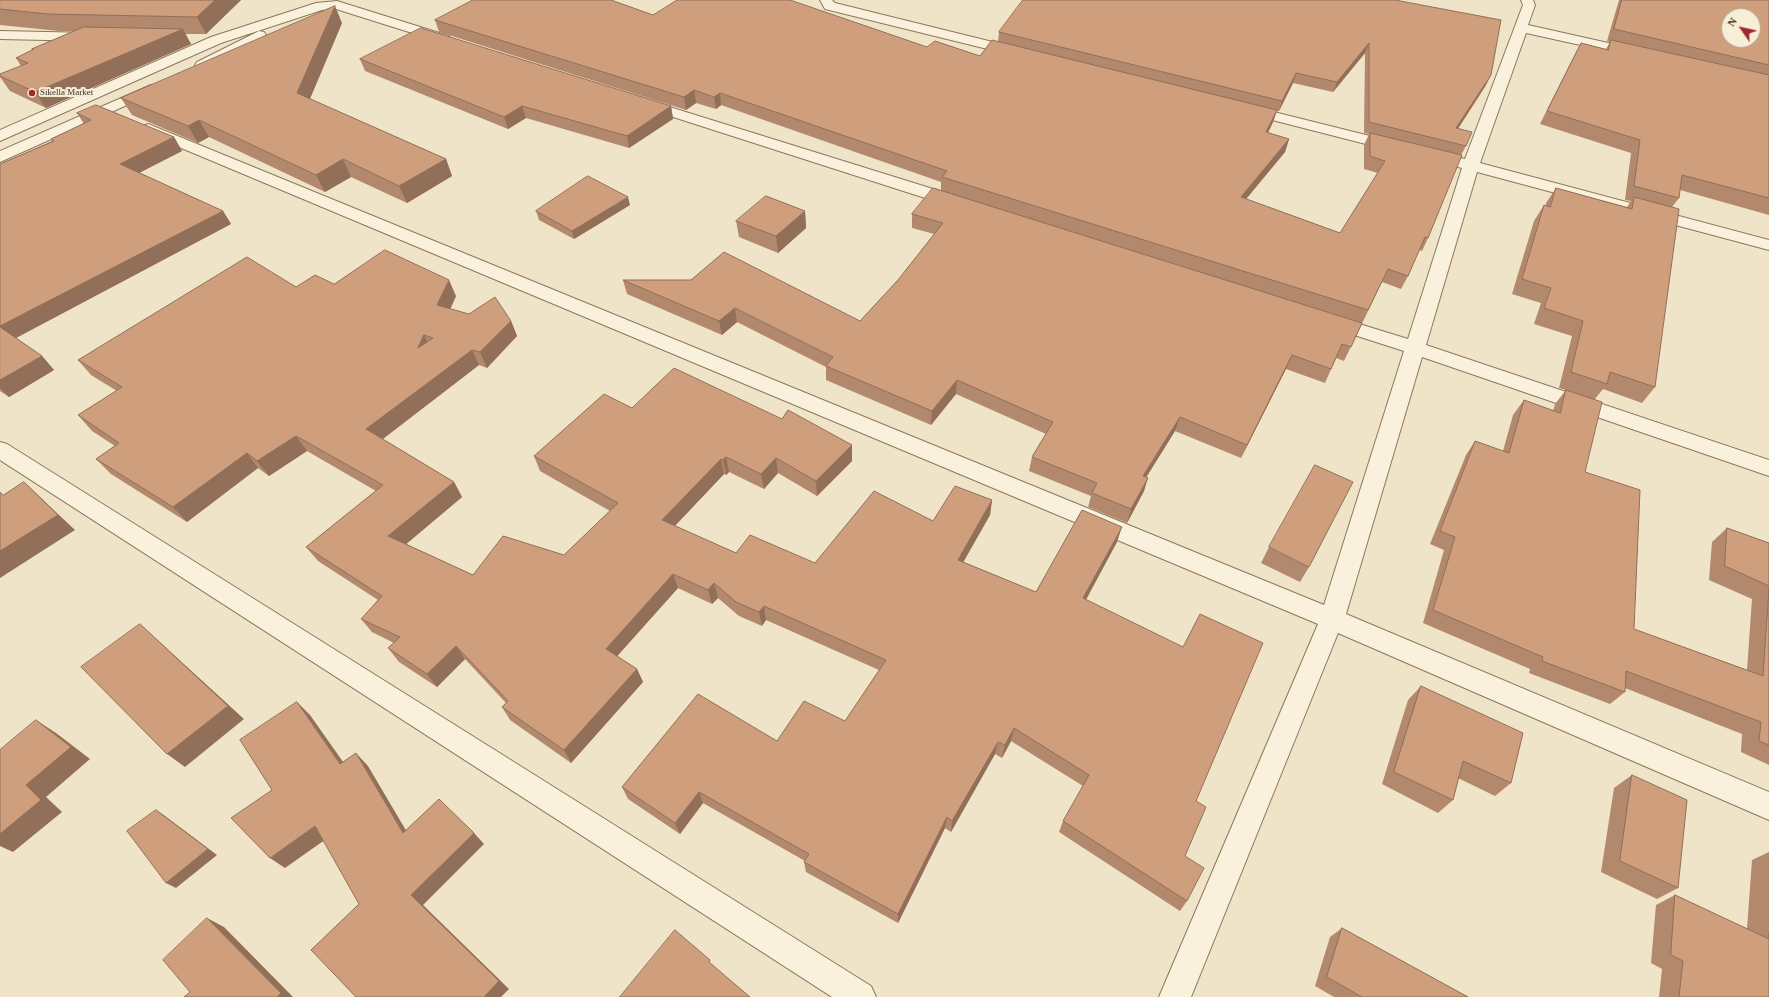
<!DOCTYPE html>
<html>
<head>
<meta charset="utf-8">
<style>
	body { margin:0 }
	#map { position:relative; width:1769px; height:997px; overflow:hidden; background:#f0e4c8; font-family:"Times New Roman",serif }
	canvas { display:block }
	.north { position:absolute; left:1721px; top:8px; width:40px; height:40px; box-sizing:border-box; background:#f7eed8; border:1px solid #ada18e; border-radius:50%; rotate:304deg; font-size:11px; font-weight:700; line-height:16px; text-align:center; color:#3d2e20 }
	.north::after { content:''; display:block; margin:auto; width:14px; height:18px; background:#9e2a2b; clip-path:polygon(50% 0,100% 100%,50% 72%,0 100%) }
</style>
</head>
<body>
<div id="map">
<canvas width="1769" height="997"></canvas>
<div class="north">N</div>
</div>
<script>
const c = document.querySelector('canvas').getContext('2d');
c.lineJoin = 'round';
function strokePath(path, color, width, dash) { c.strokeStyle = color; c.lineWidth = width; c.lineCap = dash ? 'butt' : 'round'; c.setLineDash(dash || []); c.stroke(path); }
function fill(path, color) { c.fillStyle = color; c.fill(path, 'evenodd'); }
function drawText(font, color, halo, rows, align = 'center') {
  c.font = font + ' "Times New Roman",serif'; c.lineWidth = 4; c.setLineDash([]); c.textBaseline = 'middle'; c.strokeStyle = halo; c.fillStyle = color; for (const [text, x, y, turn = 0] of rows) {
    c.save(); c.translate(x, y); c.rotate((+turn || 0) * Math.PI / 180); c.textAlign = isNaN(turn) ? turn : align; if (halo) c.strokeText(text, 0, 0); c.fillText(text, 0, 0); c.restore();
  }
}
const minor = new Path2D(`
	M820,0h12l3,3 186,46 2,3 -2,3 -5,1 -191,-47z
	M1521,0h12l2,5 -7,20 107,24 5,1 2,3 -2,3 -5,1 -109,-24 -46,130 289,77v10l-292,-78 -51,173 343,115v16l-347,-119 -76,257 423,178v28l-431,-187 -147,364h-32l159,-373 -1175,-492 -3,-3 3,-3 5,-2 5,2 1171,479 80,-254 -81,-26 -2,-4 2,-4 7,-2 78,24 54,-171 -11,-3 -2,-3 2,-3 6,-2 8,2 58,-154z
	M337,1l112,35 2,3 -2,3 -5,1 -108,-34 -14,1 -101,33 -221,98v-11l211,-93 105,-34z
	M0,31l93,2 5,1 2,3 -2,3 -5,1 -93,-2z
	M259,31l5,1 2,3c-7,10 -58,36 -69,33l-2,-3 2,-3z
	M151,85l5,1 2,3 -2,3 -156,70v-11z
	M644,99l318,99 2,4 -2,4 -6,1 -6,-1 -311,-100 -2,-3 2,-3z
	M1246,105l156,39 3,3 -3,3 -5,2 -156,-40 -2,-3 2,-3z
	M0,442l7,2 864,542 5,11h-44l-832,-537z`);
const wall = new Path2D(`
	M0,0h241l-35,34h-21l6,10 -145,64 -36,-17 -10,-14v-3l21,-8 -5,-8 17,-8 -1,-1 42,-18h-15l-59,-6z
	M1395,0l91,85 -28,44 8,17 -5,9 -33,83 -6,13 -3,-1 -11,26 -7,13 -19,-7 -38,79 -8,-3 -11,25 -39,-14 -45,89 -66,-27 -29,46 -2,14 -17,32 -39,-16 3,-11 -62,-25 3,-14 14,-23 -90,-40 -25,31 -105,-45v-13l-89,-45 -15,13 -95,-41 -4,-14 237,41 38,-41 36,-46 -22,-6v-14l29,-24v-8l-220,-77 -5,4 -20,-6 -10,7 -247,-78 -4,-12 218,-5 274,32 53,9 18,-14 1,-10zM1365,53l-1,80 5,1 -5,11v24l14,4 -38,60 -94,-34 39,-47 4,-13 -21,-6 5,-11 4,-11h2l14,-28 40,9z
	M1619,0h150v215l-89,-25 -1,8 -7,9 -17,180 -13,16 -39,-14 -9,11 -9,72 49,157 113,41 5,-71 -43,-19 3,-38 15,-14 42,15v222l-28,-13 1,-18 -117,-46v4l-15,12 -81,-31 1,-4 -107,-46 21,-73 -14,-6 36,-89 9,-14 28,10 10,-36 11,-15 29,11 2,-7 11,-14 -7,-2 13,-52 -38,-12 7,-21 -29,-9 22,-73 10,-16 2,1v-3l10,-15 71,19 4,-6 -6,-1 6,-47 -91,-29 34,-68 7,-13 25,6 4,-7 -3,-1z
	M342,23l-32,76 136,60 6,17 -45,27 -56,-26 -26,15 -116,-55 -11,6 -66,-28 -11,-17z
	M360,59l311,47 2,13 -44,29 -103,-30 -18,11 -143,-58z
	M77,113l97,24 8,14 -43,22 84,38 8,13 -215,114 26,18 12,14 -45,27 -9,-6v-227l52,-23 -1,-2 33,-15z
	M630,205l-56,34 -35,-19 -3,-9z
	M805,211l1,17 -28,25 -39,-16 -3,-16z
	M334,284l122,12 -6,13 19,5 42,7 6,15 -30,32 -8,-3 -96,74 71,43 8,15 -56,47 67,31 91,-20 46,-44 -70,-40 -6,-15 98,-48 220,53 -35,35 -39,-23 -14,16 -35,-17 -3,3 -2,-1 -49,52 61,27 79,10 177,-63 -2,15 -27,47 73,30 81,-50 -31,58 110,201 -11,55 2,45 -7,10 -121,-79 4,-11 20,-35 -72,-45 -9,17 -7,-4 -44,78 -6,-4 -47,95 -92,-51 -2,-10 1,-1 -102,-58 -23,31 -52,-35 -6,-12 223,-66 34,-51 -113,-50 -4,6 -23,-10 -21,-18 -6,6 -34,-16 -61,68 20,13 6,13 -72,81 -61,-43 -8,-13 4,-4 -41,-44 -28,28 -38,-25 -11,-14 6,-5 -22,-11 -11,-13 17,-19 -60,-39 -12,-14 70,-56 -69,-40 -38,25 -11,-8 -71,54 -76,-48 -15,-15 19,-13 -23,-15 -14,-16 39,-24 -26,-16 -13,-15 218,-73z
	M1269,547l40,20 -9,15 -39,-19z
	M1421,686l90,97 -16,13 -37,-18 -5,22 -15,13 -56,-29 26,-84z
	M1632,775l46,113 -21,11 -56,-27 13,-84z
	M1769,852v145h-110l3,-28 -11,-6 5,-58 19,-10 72,34 5,-69z
	M1342,928l126,69h-134l-19,-11 15,-49z`);
const shadedWall = new Path2D(`
	M215,0h26l-35,34 -9,-17z
	M335,6l7,17 -37,87 -8,-17z
	M183,29l8,15 -145,64 -11,-16z
	M1369,43l-4,10 -32,39 4,-10z
	M1296,73l-3,10 -14,28 3,-10z
	M1491,75l-5,10 -35,54 5,-11z
	M694,90l2,13 -10,7 -2,-13z
	M720,93l1,12 -5,4 -2,-12z
	M522,106l4,12 -18,11 -4,-12z
	M671,106l2,13 -44,29 -2,-12z
	M1277,110l-4,12 -11,22 4,-12z
	M199,120l10,17 -11,6 -10,-17z
	M174,137l8,14 -53,27 -9,-14z
	M1289,139l-4,13 -48,58 4,-13z
	M343,159l8,18 -26,15 -9,-17z
	M446,159l6,17 -45,27 -8,-17z
	M628,197l2,8 -56,34 -2,-8z
	M223,211l8,13 -219,116 -12,-14z
	M805,211l1,17 -28,25 -2,-17z
	M449,280l7,16 -11,25 -8,-16z
	M735,308l2,14 -15,13 -3,-14z
	M511,321l6,15 -30,32 -7,-16z
	M424,335l7,15 -13,-2z
	M472,350l7,15 -103,79 -10,-15z
	M1292,355l-6,14 -45,89 6,-13z
	M42,356l12,14 -45,27 -9,-9v-8z
	M957,380l-1,14 -25,31 1,-14z
	M1180,417l-5,14 -36,58 4,-13z
	M296,436l11,15 -38,25 -12,-15z
	M852,445v16l-35,35 -1,-15z
	M247,453l11,15 -71,54 -14,-15z
	M726,457l3,15 -3,3 -3,-15z
	M776,458l2,15 -14,16 -3,-15z
	M721,459l3,15 -58,61 -4,-15z
	M1148,478l-4,13 -17,32 4,-14z
	M24,482l51,48 -75,48v-27z
	M454,482l8,15 -64,54 -10,-15z
	M992,500l-2,15 -34,60 2,-15z
	M1122,527l-5,15 -38,70 4,-14z
	M673,574l5,14 -66,74 -6,-13z
	M714,583l4,15 -6,6 -4,-14z
	M764,606l2,14 -4,6 -3,-14z
	M140,624l104,95 -59,48 -18,-13z
	M456,646l9,13 -28,28 -10,-13z
	M637,669l6,13 -72,81 -7,-13z
	M297,702l13,13 43,61 -13,-12z
	M36,720l20,13 34,26 -44,38 16,15 -49,40 -13,-6v-12l26,-49z
	M1014,728l-3,13 -9,17 3,-13z
	M998,742l-3,12 -44,78 1,-11z
	M356,753l12,13 46,78 -11,-11z
	M699,792l4,11 -23,31 -5,-11z
	M156,810l9,6 52,39 -41,33 -10,-5z
	M947,817l-2,11 -47,95v-9z
	M315,826l14,11 -44,31 -15,-10z
	M474,833l10,11 -61,61 86,84 -8,8h-17l-73,-102z
	M207,918l17,9 69,70h-16z`);
const building = new Path2D(`
	M0,0h215l-18,17 -149,-3 -48,-5z
	M473,0h138l42,15 24,-15h113l137,47 8,-6 45,15 12,-16 285,70 -11,22 23,7 -48,58 99,36 45,-72 -15,-5v-23l92,22 -34,83 -3,-1 -17,39 -20,-7 -20,41 -426,-133 5,-6 -227,-78 -6,4 -20,-7 -10,7 -249,-77z
	M1023,0h372l106,20 -10,55 -35,53 16,4 -6,14 -97,-24v-79l-32,39 -41,-9 -14,28 -283,-69z
	M1622,0h147v65l-155,-36zM1729,16h24v24h-24z
	M335,6l-38,87 149,66 -47,27 -56,-27 -27,16 -117,-55 -11,6 -67,-28z
	M84,27l99,2 -148,63 -35,-16v-2l28,-11 -12,-5 18,-9h-2z
	M421,28l250,78 -44,30 -105,-30 -18,11 -144,-58z
	M1611,40l158,35v123l-87,-23 -3,23 -45,-12 6,-46 -93,-29 34,-68 27,7z
	M96,105l78,32 -54,27 103,47 -223,115v-162l54,-23 -3,-2 40,-19 -14,-7z
	M588,176l40,21 -56,34 -36,-20z
	M933,188l429,135 -11,24 -9,-3 -11,25 -39,-14 -45,90 -67,-28 -37,59 5,2 -17,31 -39,-16 5,-10 -65,-26 21,-35 -96,-42 -25,31 -106,-45 7,-9 -98,-49 -16,13 -96,-41h68l33,-28 136,69 38,-41 45,-57 -31,-9z
	M1556,188l76,21 2,-12 45,12 -24,178 -45,-15 -3,12 -36,-12 12,-51 -39,-13 7,-20 -29,-9 22,-74 6,2z
	M766,196l39,15 -29,25 -40,-15z
	M385,250l64,30 -12,25 32,9 26,-17 16,24 -31,31 -8,-2 -106,79 88,53 -66,54 85,39 30,-39 61,19 54,-52 -84,-47 70,-62 28,14 42,-40 108,51 6,-9 64,35 -36,36 -40,-23 -15,16 -35,-17 -3,3 -2,-1 -59,61 74,33 14,-18 65,28 59,-72 59,30 22,-35 37,14 -34,60 78,32 46,-82 40,17 -39,71 100,49 17,-33 63,29 -67,158 10,6 -21,49 19,12 -17,33 -124,-80 26,-46 -75,-47 -9,17 -7,-3 -46,79 -5,-4 -49,97 -94,-52 5,-8 -110,-62 -24,31 -53,-36 76,-93 79,47 27,-40 41,20 41,-61 -122,-54 -5,6 -23,-10 -22,-19 -6,7 -35,-16 -67,75 31,20 -73,81 -62,-43 6,-6 -52,-55 -29,28 -39,-26 12,-11 -39,-18 21,-23 -76,-49 77,-62 -87,-49 -39,25 -10,-8 -74,54 -77,-48 23,-16 -41,-28 44,-28 -44,-27 169,-103 49,30 19,-12 19,9zM424,335l9,3 -15,10z
	M0,327l42,29 -42,24z
	M1566,390l36,12 -17,70 55,18 -6,139 129,47 6,-88v157l-10,-4 2,-19 -135,-51 -1,21 -83,-31 1,-4 -110,-47 22,-73 -15,-6 35,-90 34,12 15,-53 36,13z
	M1315,465l38,17 -44,85 -40,-20z
	M24,482l34,33 -58,36v-59l3,3z
	M1727,528l42,15v43l-44,-20z
	M140,624l88,82 -61,48 -86,-87z
	M1421,686l102,47 -12,50 -48,-22 -10,39 -59,-28z
	M297,702l43,62 16,-11 47,80 36,-34 35,34 -63,62 88,86 -15,16h-128l-45,-47 48,-46 -44,-78 -45,32 -39,-40 41,-28 -32,-50z
	M36,720l35,27 -45,38 15,15 -41,34v-84z
	M1632,775l55,25 -9,88 -58,-27z
	M156,810l52,39 -42,34 -39,-52z
	M1675,895l94,44v-7v65h-90l4,-36 -12,-6z
	M207,918l74,75 -4,4h-93l6,-5 -27,-32z
	M1342,928l126,69h-106l-35,-20z
	M675,930l35,30 -1,2 41,35h-130z`);
const markers = [
	[32,93,4,"#9e2a2b"]
];
const farPoinames = [
	["Sikella Market",40,93]
];
strokePath(minor, '#8d765c', 2);
fill(minor, '#faf1dc');
fill(wall, '#b2896c');
fill(shadedWall, '#916f58');
fill(building, '#cf9f7d');
strokePath(building, '#916f58', 1);
for (const [x, y, r, color] of markers) { const dot = new Path2D(); dot.arc(x, y, r, 0, 2 * Math.PI); c.fillStyle = color; c.fill(dot); strokePath(dot, '#f7eed8', 1.5); }
drawText('9px', '#3d2e20', '#f7eed8', farPoinames, 'left');
</script>
</body>
</html>
